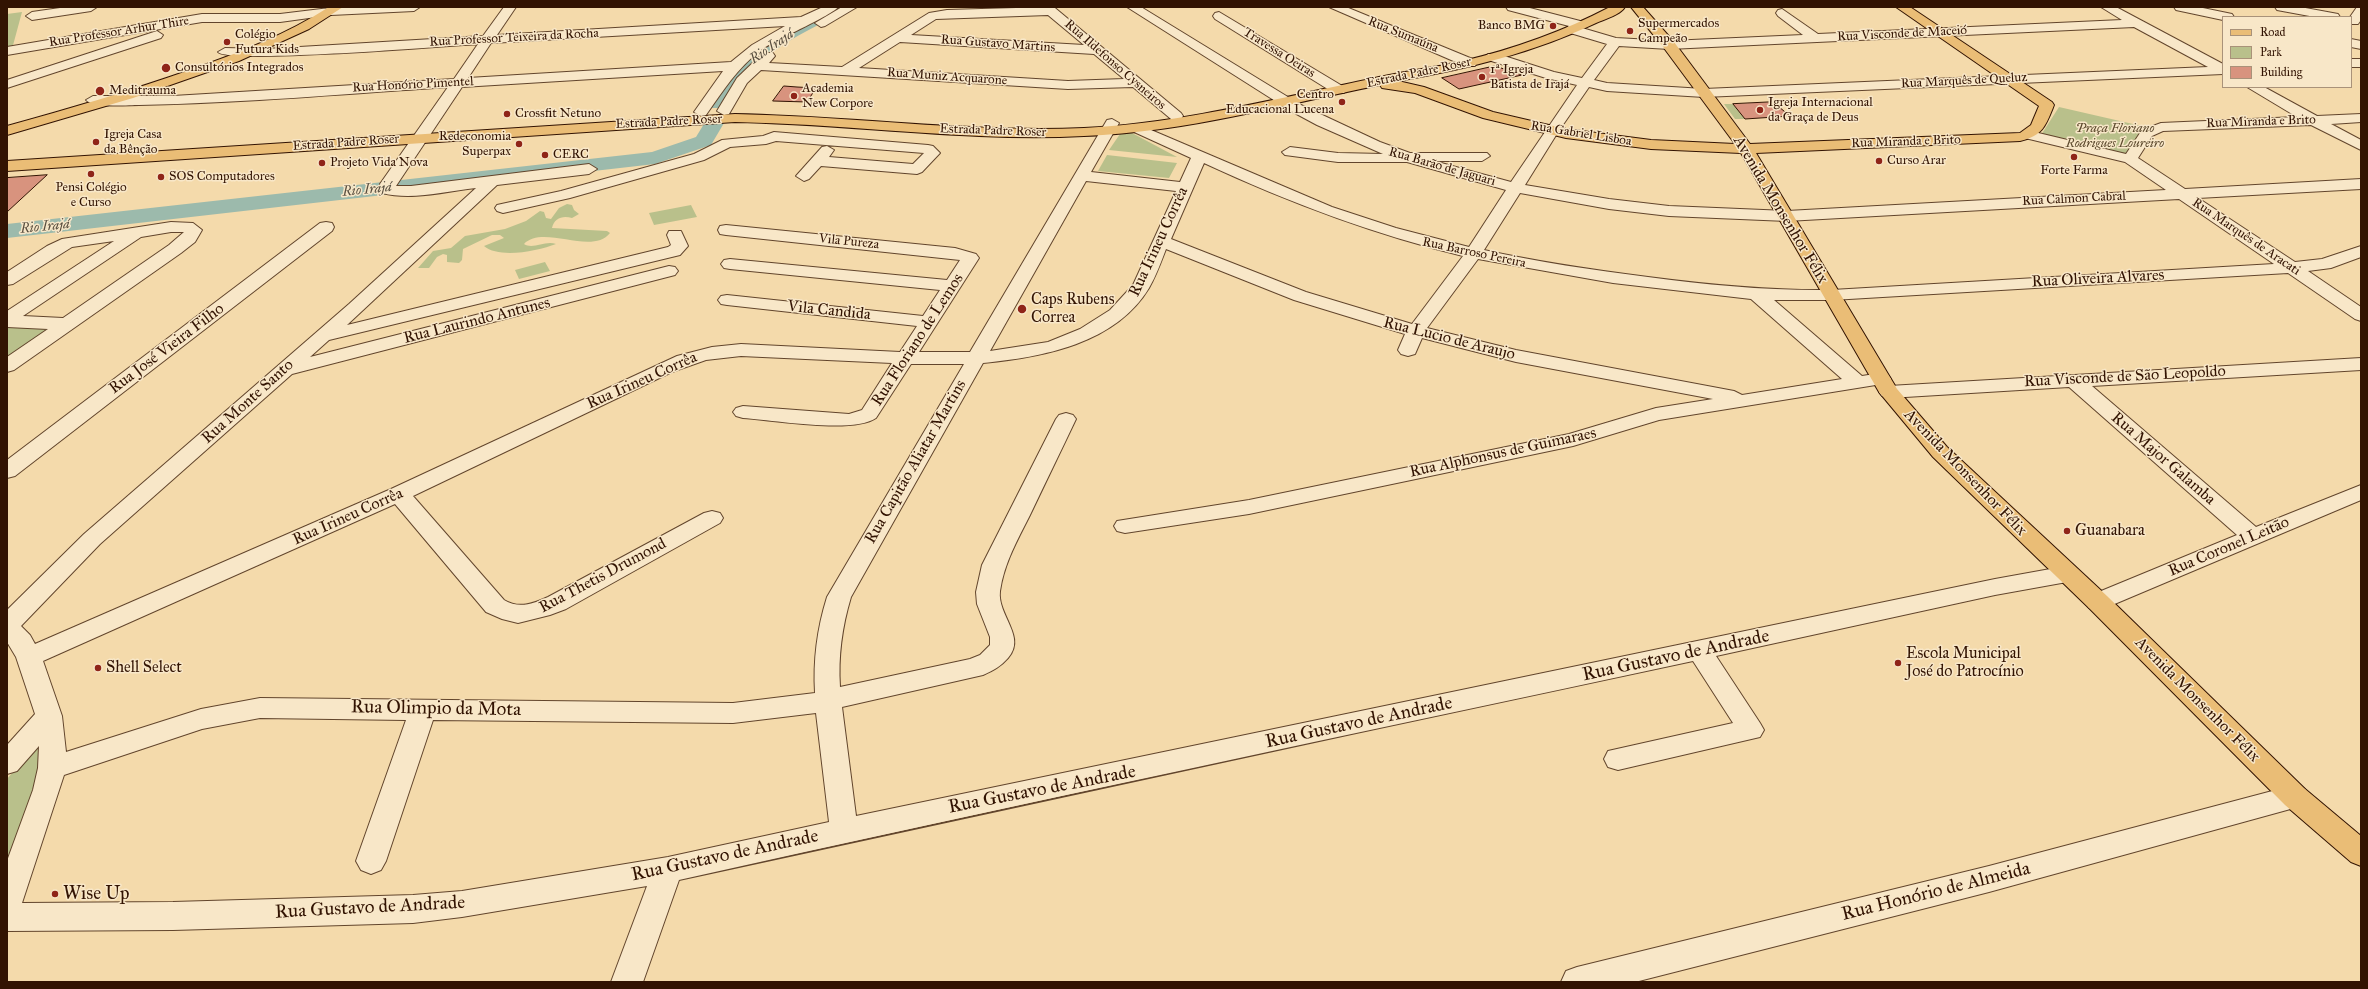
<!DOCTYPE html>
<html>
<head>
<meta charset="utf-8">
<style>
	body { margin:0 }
	#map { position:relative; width:2368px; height:989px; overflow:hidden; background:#f4daab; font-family:"IM FELL Great Primer",serif }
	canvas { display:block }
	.frame { position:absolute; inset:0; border:8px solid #321302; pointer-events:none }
	.legend { position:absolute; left:2222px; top:16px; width:130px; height:72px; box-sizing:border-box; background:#f8e7c8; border:1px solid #a99279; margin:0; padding:5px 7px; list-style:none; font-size:12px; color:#321302 }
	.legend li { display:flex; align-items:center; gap:8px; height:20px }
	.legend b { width:20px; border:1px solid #a99279 }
</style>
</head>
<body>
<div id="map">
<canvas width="2368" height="989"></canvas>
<div class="frame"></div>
<ul class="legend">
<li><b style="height:5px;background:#eabd76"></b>Road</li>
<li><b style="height:11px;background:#b9c08b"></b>Park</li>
<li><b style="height:11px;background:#d8937e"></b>Building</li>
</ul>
</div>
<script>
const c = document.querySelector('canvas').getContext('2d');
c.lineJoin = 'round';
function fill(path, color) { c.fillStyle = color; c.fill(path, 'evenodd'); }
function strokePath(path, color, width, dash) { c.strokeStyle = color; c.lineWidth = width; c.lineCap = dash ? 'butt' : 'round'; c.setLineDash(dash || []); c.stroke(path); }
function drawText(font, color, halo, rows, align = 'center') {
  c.font = font + ' "IM FELL Great Primer",serif'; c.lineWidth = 3; c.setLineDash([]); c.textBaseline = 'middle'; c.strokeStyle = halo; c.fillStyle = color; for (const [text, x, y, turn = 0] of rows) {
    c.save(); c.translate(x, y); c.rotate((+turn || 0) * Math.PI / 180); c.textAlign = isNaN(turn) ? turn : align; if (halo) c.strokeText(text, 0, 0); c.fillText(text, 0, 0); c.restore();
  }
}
const green = new Path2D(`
	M22,12l-10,37h-5v-35z
	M1724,104h9l12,15h-10z
	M2059,107l87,20 -18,29 -87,-21z
	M1132,133l45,24 -68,-7 11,-16z
	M1107,155l70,8 -8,15 -71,-7z
	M567,204l5,1 2,5 5,4 -7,4c-9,-3 -18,0 -20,10l55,3 3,2c-18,23 -67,-9 -86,11 9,6 21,-4 32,0 -18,7 -57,15 -72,2l20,-8 -4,-3h-8l-29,14 -1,11 -3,3 -12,-1v-7l-4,-1 -6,3 -8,11h-11l15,-17 18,-3 14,-12 40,-7 21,-8 14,-10 4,1 2,6 5,1 8,-11z
	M691,205l6,12 -43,8 -5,-12z
	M545,262l5,9 -31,8 -4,-9z
	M7,324l53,3 -53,31z
	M40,740l3,31 -36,113v-105z`);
const river = new Path2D(`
	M829,7h20l-2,3c-38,20 -77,37 -104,69 -8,9 -12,20 -18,29h-14l-2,-4c6,-10 12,-22 20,-31 27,-31 64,-48 100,-66z
	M714,117l7,2 3,4 -13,22 -56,19 -648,74v-14l645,-72 44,-15 11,-18z`);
const building = new Path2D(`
	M1495,66l27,9 -63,14 -17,-11z
	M784,86l13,1 19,1 -9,14 -34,-1z
	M1773,102l17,14 -45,3 -12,-15z
	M47,175l-40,37v-34z`);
const minor = new Path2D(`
	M67,7h30l-6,4 -59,9 -6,-4 6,-4z
	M338,7h82l-6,4 -83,4 -51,7h-78l-195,33v-8l195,-33h78z
	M504,7h12l-19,28 304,-18 22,-10h15c-5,8 -63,33 -77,43 -24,18 -38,41 -55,65l-5,1 -7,-4 29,-41 -261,16 -66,99h15l178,-22 8,5 -8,5 -92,11 -150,140 321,-78 3,-2 -4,-10 2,-4h12l7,15 -8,9 -351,85 -19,17 359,-91 6,1 3,4 -3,4 -383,99 -192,170 -79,82 9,9 5,9 356,-155 286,-133 35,-9 29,-3 159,8 17,-26 -190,-21 -6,-1 -3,-4 3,-4 6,-1 196,21 17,-26 -210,-21 -6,-1 -3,-4 3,-4 6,-1 217,21 13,-20 -234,-25 -6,-1 -2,-4 2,-4 6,-1 229,23 21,6 3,4 -60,94h51l137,-232 5,-1 7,4 -28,49 89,10 11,-24 -59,-27 -2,-3 7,-4 195,83 64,21 73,19 37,-57 -99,-28h-69l-53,-7 -3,-3 8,-5 48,6 45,1 -66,-29 -26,-14 -164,-104h14l160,98 79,37 30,11h77l3,3 -8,5h-48l77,21 66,-97 -31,-7 -58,-18 -2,-3 2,-3h10l56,18 28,6 25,-34 -40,-12 -2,-3 4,-3 -61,-16 -2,-3h20l58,15 2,3 -4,3 34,10 53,3 134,-6 -25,-19 -2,-3 2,-3 4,-1 36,25 304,-14 -21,-13h15l107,57v10l-519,23 -97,-6 -18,-4 -31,45 -33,53 84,14 60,7 118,5 379,-21 -41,-28 -100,-24 -2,-3 7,-4 96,23 16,-24 19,-7 136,-6 -50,-30h17l53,29 44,-2v8l-30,2 30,16v10l-50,-25 -148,6 -11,5 -14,22 47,31 176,-10v10l-163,9 97,64 27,-3 39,-13v11l-30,11 -23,3 53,36v14l-6,-2 -67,-46 -456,27h-58l88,76 19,-3 7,2 3,4 -3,4 -229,37 -86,26 -324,68 -124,19 -8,-2 -3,-5 3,-5 132,-21 320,-66 87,-26 57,-9 -197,-37 -94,-24 -7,16 -7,2 -7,-2 -3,-4 7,-16 -111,-34 -128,-51c-5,13 -10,27 -17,39 -34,56 -106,69 -166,75l-132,234c-9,30 -13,59 -11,90l130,-28 10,-4 10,-10v-8l-13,-33 -1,-12 6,-27 74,-146 3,-4 7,-2 7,2 3,4c-15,32 -31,64 -46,96 -12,24 -26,48 -30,76 -3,24 27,46 8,67 -8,9 -14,12 -25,17l-141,32 14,109 1139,-237 72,-13 8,2 4,6 -4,6 -8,2 -72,13 -279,61 44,67 4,7 -4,7 -142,33 -10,-3 -4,-8 4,-8 125,-28 -40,-62c-338,73 -676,143 -1014,219l-36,102h-32l36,-96 -185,31 -49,6 -240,7 -166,1v-70l26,-71 5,-22 1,-22 -22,25 -10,3v-29l28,-31 -19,-57 -9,-15v-32l77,-76 265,-230 127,-116c-30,3 -64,13 -94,5l-2,-9 68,-97c-103,7 -206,16 -309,18 -11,0 -47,3 -53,-5l7,-4h80l281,-17 24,-35c-29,2 -251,20 -260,8l7,-4 41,1 217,-13zM785,26l-33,19 -21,17 -263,16 23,-35zM2134,27l74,40 -504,22 -97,-6 -13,-3 25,-34 50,3zM1204,163c84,39 169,71 259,93l-51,68 -106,-32 -135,-53zM1086,181l90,10 -43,94 -23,25 -30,19 -32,13 -58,9zM1520,193l89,16 60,7 118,5 392,-22 95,65 -442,26c-62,1 -123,-5 -184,-13 -55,-7 -110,-15 -164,-27zM1478,259l135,24 138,16 91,80 -100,16 -8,-4 -218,-41 -89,-22zM741,356l151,7 -30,47 -13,4 -106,-8 -7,2 -3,4 3,4 7,2c30,2 110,16 133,0l35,-54h53l-137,233c-10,32 -14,63 -12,96l-82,10 -473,-5 -59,11 -135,43 -4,-36 -19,-55 352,-157 91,108 16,7 16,4 32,-8 16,-6 154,-86 3,-5 -3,-5 -8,-2 -8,2 -156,84c-15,7 -29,12 -44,3l-91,-104 259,-124 34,-12zM816,713l13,109 -161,35 -206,34 -49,4 -240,7 -151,1 42,-128 138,-46 58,-11 146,2 -50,141 5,9 10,4 10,-4 5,-9 47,-141 300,3z
	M842,7h15l-32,19 -4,1 -6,-4z
	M1051,7l4,1 126,105 2,3 -2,3h-10l-38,-32 -65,2 -307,-19 -14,13 -18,31 -5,1 -7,-4 20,-33 26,-25h10l2,3 -6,7 73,4 87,-54 18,-3zM1048,15l36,30 -173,-10 25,-16zM900,42l194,12 30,25 -56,2 -209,-13z
	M1329,7h17l129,53 2,3 -2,3h-10z
	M2174,7h24l34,7 2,3h-11v3l-47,-10z
	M2275,7h25l38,7 2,3h-25l-38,-7z
	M2357,7h4v13l-3,4h-7l-1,-7z
	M1219,12l125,75 2,3 -2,3h-10l-119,-74 -2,-3 2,-3z
	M157,31l6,4 -2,3 -154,50v-8z
	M2351,39l10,2v8l-10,-2z
	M2351,59h10v8h-10z
	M774,132l154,13 5,1 7,7 -18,19 -5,2 -96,-8 -12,13 -5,2 -8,-5 26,-29 5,-1 7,4 -5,7 84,7 11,-11 -148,-12 -10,3 -36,3 -26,13 -134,38 -67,15 -6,-2 -2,-3 2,-3 64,-14 133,-37 28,-14 41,-4z
	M171,222l22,1 9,7 -7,12 -14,11 -167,117 -7,2v-15l41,-28 -41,-2v-16l107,-70 -42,6 -59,37 -6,1v-13l40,-26 15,-7zM171,232h13l-15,13 -106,73 -40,-2 118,-79z
	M326,222l6,1 2,4 -2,4 -317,245 -8,2v-18l313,-237z
	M2361,358v12l-269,16 164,141 105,-42v15l-263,111 -9,-3 -3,-6 3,-6 148,-61 -168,-148 -180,11 -7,-2 -3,-4 3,-4 7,-2z
	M2295,785l10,4 4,8 -4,8 -316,87 -354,90h-74l5,-11 11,-4 412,-101z`);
const major = new Path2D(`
	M329,7h14l-34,22 -70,32 -106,37 -126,37v-9c62,-17 123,-35 183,-56 48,-17 96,-35 139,-63z
	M1610,7h15c-5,8 -20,12 -29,16 -63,30 -129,46 -198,58l26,6 69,25 73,17 85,11 84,4 -71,-96 -33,-41h12l31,35 76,102 270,-11 11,-8 8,-19 -143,-99h14l142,95 2,3c-8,20 -11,31 -34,36l-264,12 141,236 50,58 160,149 198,193 56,47v30l-10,-4 -66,-57 -196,-197 -156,-151 -54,-65 -138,-239 -90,-4 -85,-11 -83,-20 -68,-25 -33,-5 -2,-3c-98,20 -195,47 -296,51 -116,6 -233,-12 -349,-14l-728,49v-10l728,-47c116,2 233,19 349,14 99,-5 195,-30 291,-50 29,-7 59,-10 88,-17 51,-12 101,-30 147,-54z`);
const markers = [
	[1553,26,4,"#8f2418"],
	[1630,31,4,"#8f2418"],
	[227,42,4,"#8f2418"],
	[166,68,5,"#8f2418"],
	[1482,77,4,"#8f2418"],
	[100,91,5,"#8f2418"],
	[794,96,4,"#8f2418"],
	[1342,102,4,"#8f2418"],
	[1760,110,4,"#8f2418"],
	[507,114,4,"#8f2418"],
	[96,142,4,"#8f2418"],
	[519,144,4,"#8f2418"],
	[545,155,4,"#8f2418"],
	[2074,157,4,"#8f2418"],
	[1879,161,4,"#8f2418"],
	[322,163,4,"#8f2418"],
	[91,174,4,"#8f2418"],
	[161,177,4,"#8f2418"],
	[1022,309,5,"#8f2418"],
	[2067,531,4,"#8f2418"],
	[1898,663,4,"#8f2418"],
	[98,668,4,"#8f2418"],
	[55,894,4,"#8f2418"]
];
const farPoinames = [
	["Supermercados",1638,24],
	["Campeão",1638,39],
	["Banco BMG",1545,26,"right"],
	["Colégio",235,35],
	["Futura Kids",235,50],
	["Consultórios Integrados",175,68],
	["1ª Igreja",1490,70],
	["Batista de Irajá",1490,85],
	["Academia",802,89],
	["New Corpore",802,104],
	["Meditrauma",109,91],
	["Centro",1334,95,"right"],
	["Educacional Lucena",1334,110,"right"],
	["Igreja Internacional",1768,103],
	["da Graça de Deus",1768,118],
	["Crossfit Netuno",515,114],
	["Igreja Casa",104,135],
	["da Bênção",104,150],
	["Redeconomia",511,137,"right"],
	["Superpax",511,152,"right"],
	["CERC",553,155],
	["Curso Arar",1887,161],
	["Projeto Vida Nova",330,163],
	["Forte Farma",2074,171,"center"],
	["SOS Computadores",169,177],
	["Pensi Colégio",91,188,"center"],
	["e Curso",91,203,"center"]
];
const farStreetnames = [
	["Rua Professor Arhur Thire",119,32,-9],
	["Rua Visconde de Maceió",1902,34,-3],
	["Rua Sumaúna",1403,35,22],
	["Rua Professor Teixeira da Rocha",514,38,-3],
	["Rua Gustavo Martins",998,44,4],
	["Travessa Oeiras",1279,53,32],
	["Rua Ildefonso Cysneiros",1115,65,41],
	["Estrada Padre Roser",1419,73,-12],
	["Rua Muniz Acquarone",947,77,4],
	["Rua Marquês de Queluz",1964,81,-3],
	["Rua Honório Pimentel",413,85,-3],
	["Estrada Padre Roser",669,122,-3],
	["Rua Miranda e Brito",2261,122,-2],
	["Estrada Padre Roser",993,131,2],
	["Rua Gabriel Lisboa",1581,134,9],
	["Rua Miranda e Brito",1906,142,-2],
	["Estrada Padre Roser",346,143,-4],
	["Rua Barão de Jaguari",1442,167,16],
	["Rua Calmon Cabral",2074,199,-3],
	["Rua Marquês de Aracati",2246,237,34],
	["Vila Pureza",849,242,6],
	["Rua Barroso Pereira",1474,253,12]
];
const farParknames = [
	["Praça Floriano",2115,129],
	["Rodrigues Loureiro",2115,144]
];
const farWaternames = [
	["Rio Irajá",772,47,-35],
	["Rio Irajá",367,190,-6],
	["Rio Irajá",45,227,-6]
];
const streetNames = [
	["Avenida Monsenhor Félix",1780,210,59],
	["Rua Irineu Corrêa",1159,242,-65],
	["Rua Oliveira Alvares",2098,279,-3],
	["Vila Candida",829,311,6],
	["Rua Laurindo Antunes",477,321,-14],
	["Rua Lucio de Araujo",1449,339,14],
	["Rua Floriano de Lemos",918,340,-57],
	["Rua José Vieira Filho",167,349,-37],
	["Rua Visconde de São Leopoldo",2125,377,-3],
	["Rua Irineu Corrêa",642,381,-24],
	["Rua Monte Santo",248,402,-42],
	["Rua Alphonsus de Guimaraes",1503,453,-12],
	["Rua Major Galamba",2163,459,41],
	["Rua Capitão Aliatar Martins",916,462,-60],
	["Avenida Monsenhor Félix",1965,473,46],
	["Rua Irineu Corrêa",348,517,-24],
	["Rua Coronel Leitão",2229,547,-23],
	["Rua Thetis Drumond",603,576,-28],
	["Avenida Monsenhor Félix",2197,700,45]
];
const poiNames = [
	["Caps Rubens",1031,300],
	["Correa",1031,318],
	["Guanabara",2075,531],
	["Escola Municipal",1906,654],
	["José do Patrocínio",1906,672],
	["Shell Select",106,668]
];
const nearStreetnames = [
	["Rua Gustavo de Andrade",1676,656,-12],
	["Rua Olimpio da Mota",436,709,1],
	["Rua Gustavo de Andrade",1359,723,-12],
	["Rua Gustavo de Andrade",1042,790,-11],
	["Rua Gustavo de Andrade",725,856,-12],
	["Rua Honório de Almeida",1936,892,-14],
	["Rua Gustavo de Andrade",370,908,-3]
];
const nearPoinames = [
	["Wise Up",63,894]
];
fill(green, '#b9c08b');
fill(river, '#9cbaac');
fill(building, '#d8937e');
strokePath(building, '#321302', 1);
strokePath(minor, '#62452c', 2);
strokePath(major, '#321302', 2);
fill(minor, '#f8e7c8');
fill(major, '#eabd76');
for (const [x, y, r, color] of markers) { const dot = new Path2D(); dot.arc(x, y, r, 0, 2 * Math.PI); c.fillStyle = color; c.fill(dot); strokePath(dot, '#f8e7c8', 1.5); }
drawText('13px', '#321302', '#f8e7c8', farPoinames, 'left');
drawText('13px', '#321302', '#f8e7c8', farStreetnames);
drawText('italic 13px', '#5a472b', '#f8e7c8', farParknames);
drawText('italic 14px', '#574d3e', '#f8e7c8', farWaternames);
drawText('16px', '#321302', '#f8e7c8', streetNames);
drawText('16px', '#321302', '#f8e7c8', poiNames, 'left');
drawText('19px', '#321302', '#f8e7c8', nearStreetnames);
drawText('19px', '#321302', '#f8e7c8', nearPoinames, 'left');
</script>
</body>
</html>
